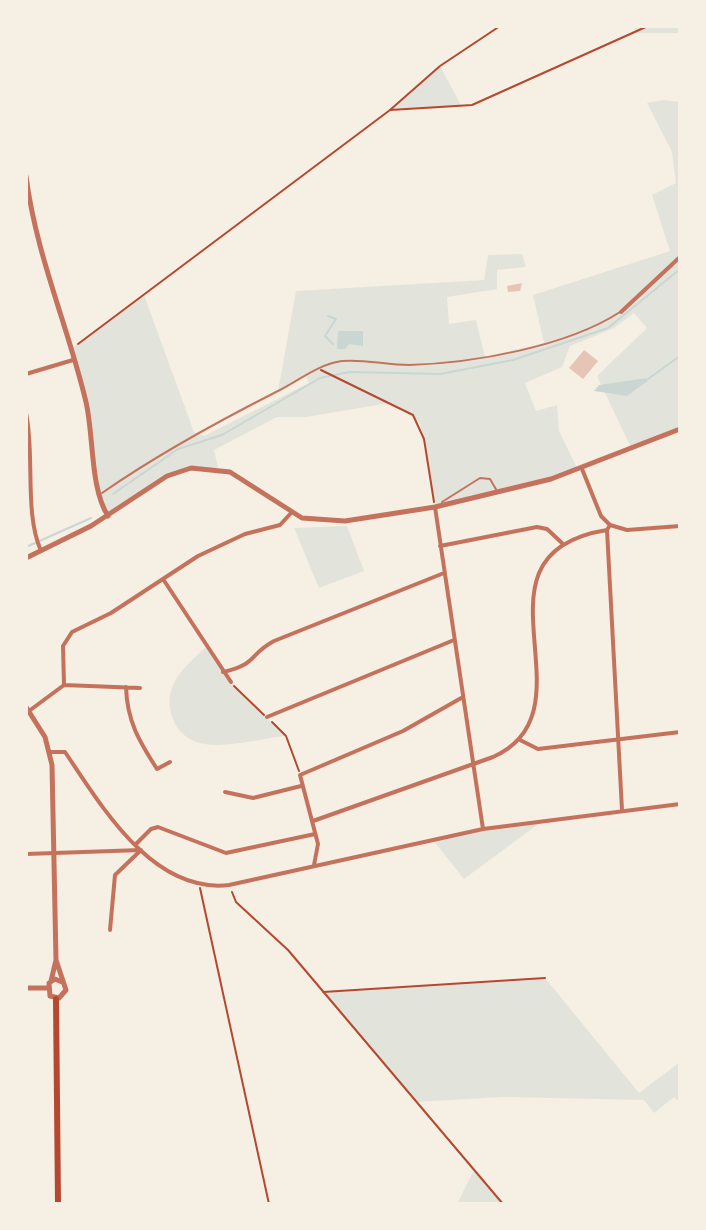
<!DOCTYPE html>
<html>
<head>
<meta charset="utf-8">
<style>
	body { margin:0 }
	#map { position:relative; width:706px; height:1230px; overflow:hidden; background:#f6efe4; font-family:Barlow,sans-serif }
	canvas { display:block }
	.frame { position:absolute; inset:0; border:28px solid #f6efe4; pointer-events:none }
</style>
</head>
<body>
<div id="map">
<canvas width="706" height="1230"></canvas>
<div class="frame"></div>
</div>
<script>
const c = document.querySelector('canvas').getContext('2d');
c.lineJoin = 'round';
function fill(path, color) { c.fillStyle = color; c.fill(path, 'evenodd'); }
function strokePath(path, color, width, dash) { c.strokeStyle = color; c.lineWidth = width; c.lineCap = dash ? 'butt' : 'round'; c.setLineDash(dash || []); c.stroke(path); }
const green = new Path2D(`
	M633,26h47v7h-44z
	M440,66l22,41 -72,3z
	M664,100l16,2v327l-48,21 -35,-74 50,-48 -13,-15 -20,15 -44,18 -8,21 -37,16 11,28 21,-6 2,26 19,39 -143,37 -14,-81 -8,-11 -24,-12 -83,14h-29l-63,33 4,18 -40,4 -70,44 -11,-20 -5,-68 -22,-79 74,-54 50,137 10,4 105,-53 -3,-7 -28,15 18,-100 188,-11 4,-25 34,-1 4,13 -29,3v19l-50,8 2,27 27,-4 9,37 59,-14 -11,-48 137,-44 -18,-56 24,-12 -4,-31 -25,-49zM646,378l2,3 -21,15 -23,-11z
	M347,526l17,45 -45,17 -25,-60z
	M206,647l35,47 45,42c-27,3 -62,13 -87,7 -10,-3 -19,-10 -24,-19 -16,-35 6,-54 31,-77z
	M545,819l-81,60 -31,-39z
	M545,978l94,115 41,-31v41l-6,-6 -20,16 -10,-13 -141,-3 -87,5 -93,-110z
	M474,1170l29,34h-46z`);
const water = new Path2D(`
	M338,331h25v15l-14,-2 -4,5h-8z
	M646,378l2,3 -21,15 -33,-5 5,-6z`);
const stream = new Path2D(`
	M328,316l8,3 -11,17 8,8
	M648,379l32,-23
	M113,494l65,-45 44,-14 98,-57 29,-6 91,2 73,-14 95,-32 72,-59
	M26,547l65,-29`);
const building = new Path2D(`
	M522,283l-2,8 -12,1 -1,-6z
	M584,350l14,11 -15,18 -14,-11z`);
const path = new Path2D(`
	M390,110l82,-5 176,-79
	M78,344l312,-234 50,-44 60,-40
	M321,370l92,45 11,24 10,63
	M234,686l30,29
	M272,722l14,14 13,35
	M200,888l69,316
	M232,892l4,10 52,48 215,254
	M323,992l222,-14`);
const service = new Path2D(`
	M102,493c56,-39 113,-70 174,-101 21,-10 42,-28 66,-31 22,-2 45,4 67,4 64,-2 157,-18 211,-53
	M442,502l38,-24 10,1 7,12`);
const minor = new Path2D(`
	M621,312l59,-55
	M26,374l47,-14
	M26,413c9,42 -2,100 15,138
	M582,469l19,47 9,9 -3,5 15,280
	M435,507l48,322
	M610,525l17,5 53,-4
	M440,546l97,-19 10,2 15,14
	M163,579l68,103
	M223,672c35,-8 25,-17 51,-31l170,-68
	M64,685l76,3
	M126,687c1,34 13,54 31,82l13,-7
	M29,711l35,-26 -1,-39 9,-14 39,-19 87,-57 47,-22 35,-9 11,-12
	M267,717l187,-77
	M520,740l18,9 142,-17
	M49,752h16c37,55 88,142 164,133l254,-56 197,-25
	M225,792l28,6 48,-12
	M313,821l180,-64c107,-48 -36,-203 114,-227
	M136,844l15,-15 7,-2 68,26 89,-19
	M26,854l115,-4
	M314,865l4,-21 -18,-69 103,-44 60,-34
	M110,930l5,-55 24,-23`);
const tertiary = new Path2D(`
	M26,176c10,79 42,150 60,226 8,35 4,86 22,114
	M26,558l65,-32 76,-50 24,-8 39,4 72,46 43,3 90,-14 116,-28 129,-50
	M26,707l19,30 7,28 4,195 -5,21
	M56,960l10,30 -7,8 -9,-2 -1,-13 6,-4 7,3
	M26,988h21`);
const secondary = new Path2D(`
	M56,999l2,205`);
fill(green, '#e2e4dc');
fill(water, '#c9d6d2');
strokePath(stream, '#c9d6d2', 2);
fill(building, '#e6c5b7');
strokePath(path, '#b5482f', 2);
strokePath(service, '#c5725c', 2);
strokePath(minor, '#c5725c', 4);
strokePath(tertiary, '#c5725c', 5);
strokePath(secondary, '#b5482f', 6);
</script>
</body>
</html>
